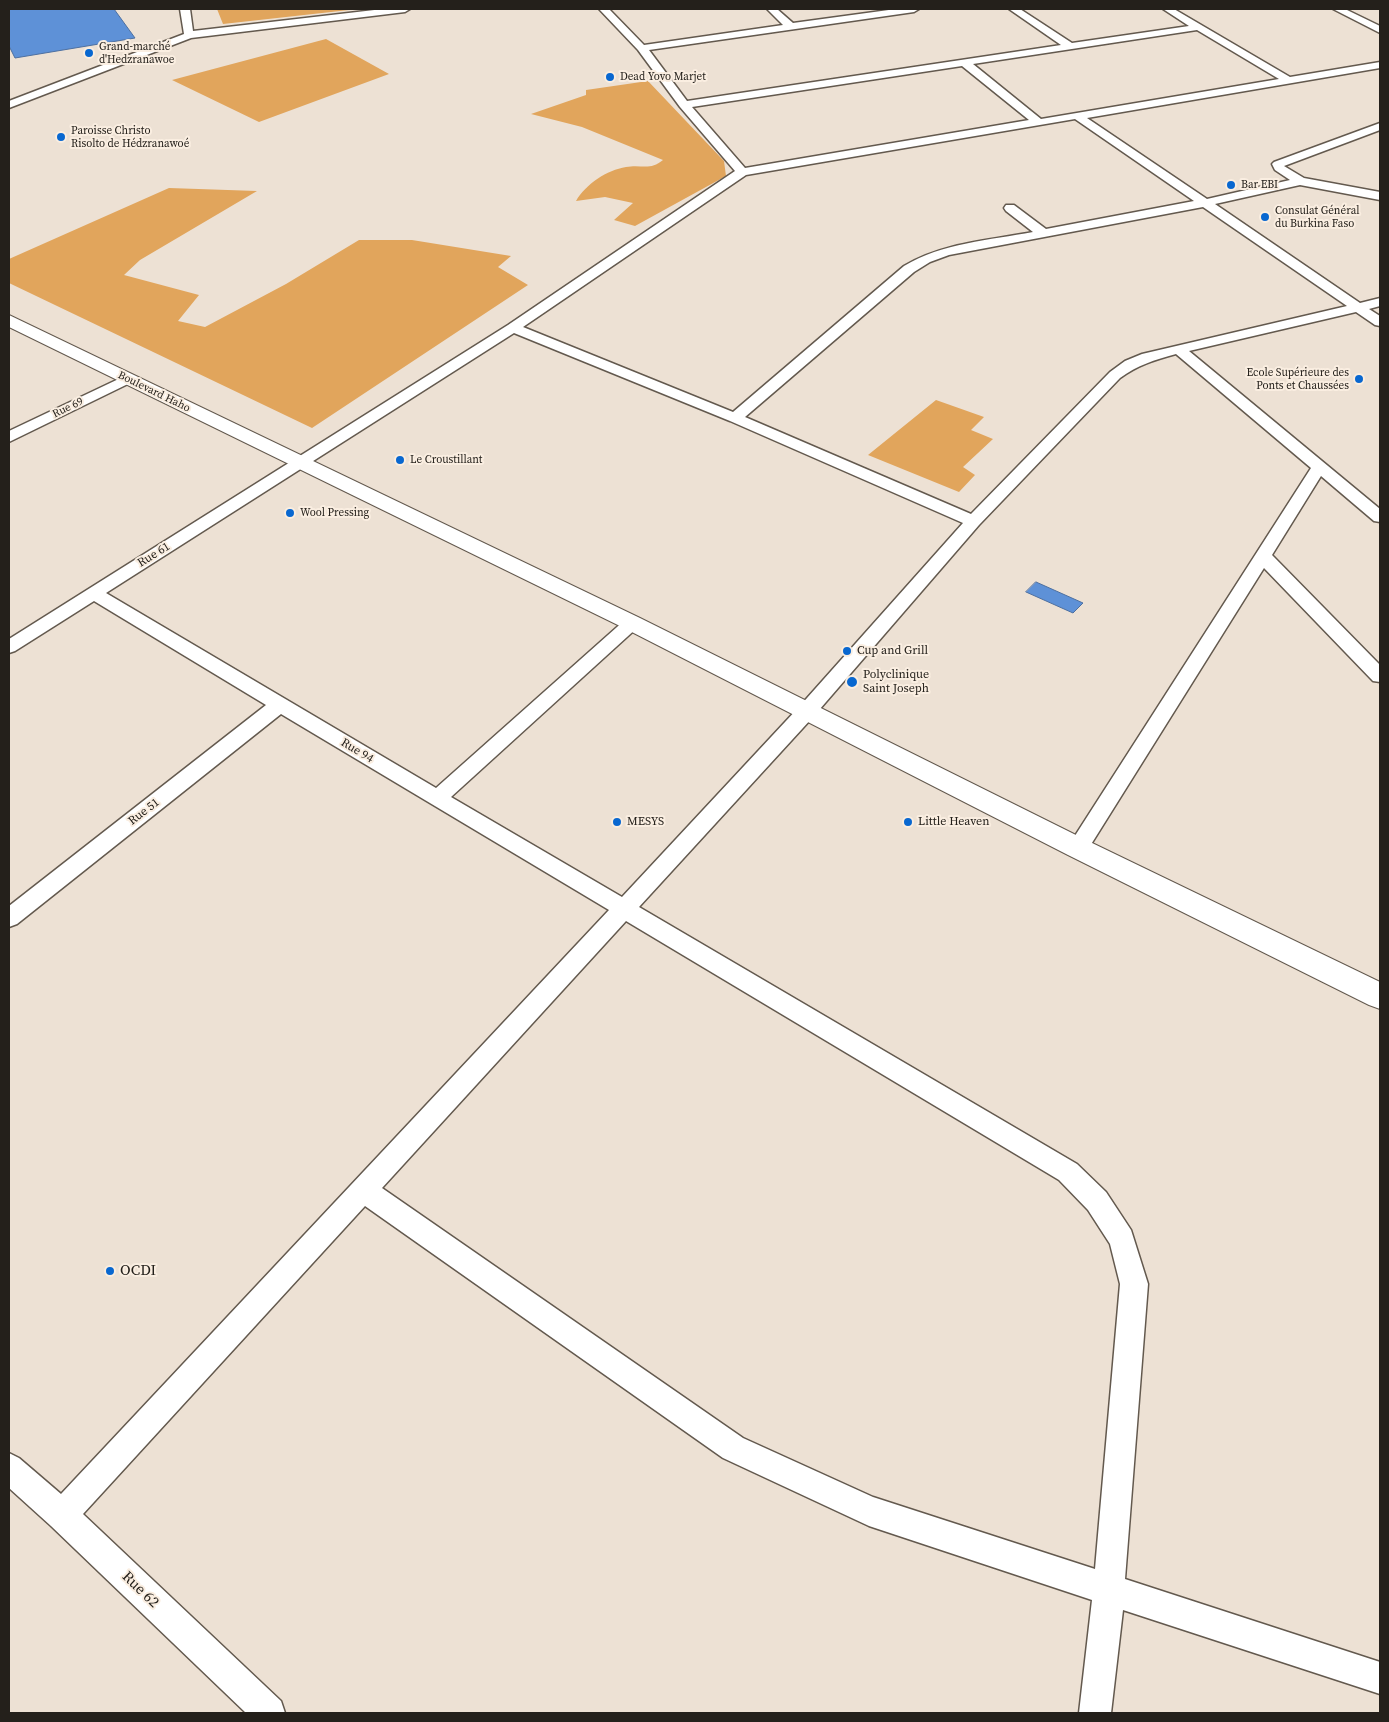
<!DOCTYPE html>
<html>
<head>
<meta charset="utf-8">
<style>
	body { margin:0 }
	#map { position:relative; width:1389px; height:1722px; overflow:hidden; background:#ede1d4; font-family:"Source Serif 4",serif }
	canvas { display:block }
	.frame { position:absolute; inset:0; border:10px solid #24201b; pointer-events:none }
</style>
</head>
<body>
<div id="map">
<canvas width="1389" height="1722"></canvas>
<div class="frame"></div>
</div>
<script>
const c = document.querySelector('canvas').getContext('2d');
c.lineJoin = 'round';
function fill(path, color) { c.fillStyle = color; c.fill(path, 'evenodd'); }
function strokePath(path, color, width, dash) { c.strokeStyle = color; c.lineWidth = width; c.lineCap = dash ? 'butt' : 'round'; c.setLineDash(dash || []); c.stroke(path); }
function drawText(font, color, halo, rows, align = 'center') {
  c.font = font + ' "Source Serif 4",serif'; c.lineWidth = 4; c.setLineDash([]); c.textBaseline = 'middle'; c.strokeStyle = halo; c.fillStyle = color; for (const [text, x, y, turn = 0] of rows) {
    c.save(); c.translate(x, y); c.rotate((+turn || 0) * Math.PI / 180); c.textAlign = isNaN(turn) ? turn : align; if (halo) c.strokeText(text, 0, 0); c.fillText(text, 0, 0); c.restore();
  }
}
const green = new Path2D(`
	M217,9h141l-135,15z
	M326,39l63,35 -130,48 -87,-42z
	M648,81l76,80 2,15 -91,50 -21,-6 19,-17 -28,-6 -29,4c10,-17 31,-31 50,-34 16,-3 24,4 37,-7l-81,-33 -51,-13 55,-19v-5z
	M169,188l88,3 -117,69 -16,15 75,20 -21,26 27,6 81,-43 73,-44h53l99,16 -13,11 30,18 -216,143 -303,-145v-24z
	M936,400l48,17 -13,13 22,9 -30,28 12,8 -16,17 -91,-37z`);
const water = new Path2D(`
	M9,9h105l21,29 -120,20 -6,-12z
	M1036,582l47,21 -10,10 -47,-21z`);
const street = new Path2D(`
	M180,9h10l3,22 190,-22h27l-5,3 -214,26 -182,70v-7l175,-67z
	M599,9h10l35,36 139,-20 -16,-16h10l16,14 103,-14h23l-5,3 -265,38 38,51 374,-56 -52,-36h11l52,34 117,-17 -26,-17h11l116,68 90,-15v6l-293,50 120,81 83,-19 -15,-10 -3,-6 2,-2 106,-39v7l-96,36 20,12 76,14v8l-80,-15 -85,19 145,99 20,-5v8l-11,3 11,7v10l-5,-1 -19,-13 -167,39 191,158v13l-6,-1 -53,-45 -49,79 108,110v17l-7,-1 -109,-113 -179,286 -7,2 -7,-2 -4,-6 4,-6 240,-374 -135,-114c-22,6 -38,11 -56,24l-141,147 -166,192 -174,190 438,257 29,28 25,38 17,54 -23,295 255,83v32l-257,-84 -12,103h-32l13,-113 -223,-74 -146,-68 -358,-252 -282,308 198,187 4,12h-39l-195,-187 -42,-38v-35l10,5 42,36 548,-584 -328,-196 -264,210 -8,3v-21l257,-201 -172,-104 -79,50 -6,2v-14l499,-314 227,-154 -55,-64 -42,-57zM1197,30l82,49 -238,40 -68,-55zM962,66l67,54 -284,48 -53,-61zM1075,119l119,82 -148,28 -32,-24h-8l-2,3 2,3 27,21c-43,8 -91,11 -129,34l-171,146 -210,-85 223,-152zM1203,207l144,99 -205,48 -17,7 -15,11 -139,142 -226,-97 169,-145 16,-10 19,-7zM514,333l216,88 233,102 -164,184 -177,190 -171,-100 187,-170 3,-4 -3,-4 -6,-2 -6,2 -190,169 -330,-195zM626,921l433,259 29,30 22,34 10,40 -25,285 -222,-72 -130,-59 -361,-250z
	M1333,9h12l35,17v7z
	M127,375l5,1 2,3 -2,3 -123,60v-11z`);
const secondary = new Path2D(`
	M9,315l631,303 448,223 292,141v27l-11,-4 -301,-150 -444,-227 -615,-301z`);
const markers = [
	[89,53,5,"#0867d0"],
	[610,77,5,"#0867d0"],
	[61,137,5,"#0867d0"],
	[1231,185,5,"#0867d0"],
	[1265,217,5,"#0867d0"],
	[1359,379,5,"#0867d0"],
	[400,460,5,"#0867d0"],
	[290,513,5,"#0867d0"],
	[847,651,5,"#0867d0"],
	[852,682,6,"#0867d0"],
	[617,822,5,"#0867d0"],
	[908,822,5,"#0867d0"],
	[110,1271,5,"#0867d0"]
];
const farPoinames = [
	["Grand-marché",99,47],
	["d'Hedzranawoe",99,60],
	["Dead Yovo Marjet",620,77],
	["Paroisse Christo",71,131],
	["Risolto de Hédzranawoé",71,144],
	["Bar EBI",1241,185],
	["Consulat Général",1275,211],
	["du Burkina Faso",1275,224],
	["Ecole Supérieure des",1349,373,"right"],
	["Ponts et Chaussées",1349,386,"right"],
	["Le Croustillant",410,460],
	["Wool Pressing",300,513]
];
const farStreetnames = [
	["Boulevard Haho",154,392,26],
	["Rue 69",68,408,-26]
];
const streetNames = [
	["Rue 61",154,555,-32],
	["Rue 94",357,751,31],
	["Rue 51",144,812,-38]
];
const poiNames = [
	["Cup and Grill",857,651],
	["Polyclinique",863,675],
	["Saint Joseph",863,689],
	["MESYS",627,822],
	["Little Heaven",918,822]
];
const nearPoinames = [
	["OCDI",120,1271]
];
const nearStreetnames = [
	["Rue 62",140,1590,44]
];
fill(green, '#e1a55c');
fill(water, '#5e91d7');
strokePath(water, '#4d6f9f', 1);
strokePath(street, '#63594e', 3);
strokePath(secondary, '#63594e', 2);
fill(street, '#fff');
fill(secondary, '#fff');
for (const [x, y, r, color] of markers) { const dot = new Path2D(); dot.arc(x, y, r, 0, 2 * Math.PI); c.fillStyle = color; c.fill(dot); strokePath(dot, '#faeee1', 2); }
drawText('11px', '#24201b', '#faeee1', farPoinames, 'left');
drawText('11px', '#24201b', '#faeee1', farStreetnames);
drawText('12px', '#24201b', '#faeee1', streetNames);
drawText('12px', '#24201b', '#faeee1', poiNames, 'left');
drawText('15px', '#24201b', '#faeee1', nearPoinames, 'left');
drawText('15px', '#24201b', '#faeee1', nearStreetnames);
</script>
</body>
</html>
